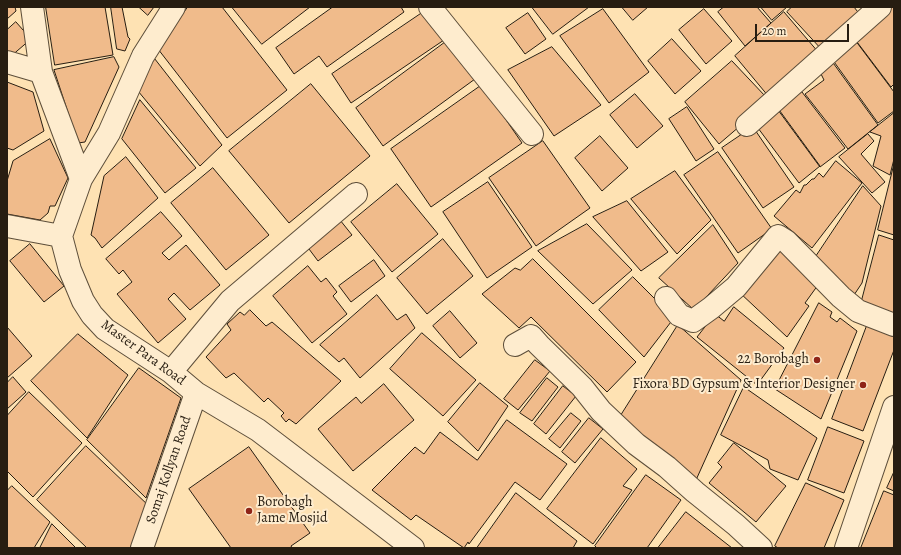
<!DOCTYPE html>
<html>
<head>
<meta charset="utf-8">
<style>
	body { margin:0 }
	#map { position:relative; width:901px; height:555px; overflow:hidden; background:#fee2b3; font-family:Alegreya,serif }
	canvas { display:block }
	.frame { position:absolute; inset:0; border:8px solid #271d11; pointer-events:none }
	.scale { position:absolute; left:755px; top:24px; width:94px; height:18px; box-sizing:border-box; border:2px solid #271d11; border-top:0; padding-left:5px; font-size:12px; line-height:14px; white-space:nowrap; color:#271d11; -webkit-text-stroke:3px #feecce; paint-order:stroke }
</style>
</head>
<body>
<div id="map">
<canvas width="901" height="555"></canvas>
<div class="frame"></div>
<div class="scale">20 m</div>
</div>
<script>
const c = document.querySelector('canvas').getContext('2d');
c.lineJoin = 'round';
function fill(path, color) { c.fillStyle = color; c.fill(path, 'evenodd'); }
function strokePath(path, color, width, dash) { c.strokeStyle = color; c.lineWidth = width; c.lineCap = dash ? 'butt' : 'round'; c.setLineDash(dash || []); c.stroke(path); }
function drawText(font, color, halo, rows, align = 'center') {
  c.font = font + ' Alegreya,serif'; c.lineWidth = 4; c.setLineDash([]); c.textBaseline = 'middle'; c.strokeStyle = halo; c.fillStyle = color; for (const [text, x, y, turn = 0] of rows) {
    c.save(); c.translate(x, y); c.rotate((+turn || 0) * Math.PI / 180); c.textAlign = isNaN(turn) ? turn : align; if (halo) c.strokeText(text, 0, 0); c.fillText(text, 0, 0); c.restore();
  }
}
const building = new Path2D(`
	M7,7h8l1,4 -9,8z
	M46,7h59l8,48 -58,10z
	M111,7h11l6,30 2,2 -5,12 -8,-2z
	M139,7h15l-6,8z
	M188,7h34l65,83 -60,48 -69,-89z
	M232,7h78l-48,37z
	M333,7h68l3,5 -77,55 -8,-11 -25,18 -18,-26z
	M532,7h57l-36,27z
	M622,7h26l-15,13z
	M724,7h33l14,16 -26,23 -27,-34z
	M761,7h26l-15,13z
	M792,7h62l7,9 -38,35 -36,-39z
	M890,7h4v77l-3,3 -37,-49z
	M603,9l46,63 -40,31 -49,-67z
	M704,9l28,32 -26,23 -27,-34z
	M425,11l19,29 -93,63 -19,-29z
	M784,12l35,41 -50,44 -34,-41z
	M528,13l18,26 -21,15 -19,-26z
	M16,22l15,17 -21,18 -3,-2v-25z
	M672,39l29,32 -26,23 -27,-33z
	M855,40l39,52v19l-16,12 -46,-64z
	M447,41l28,38 -92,67 -27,-38z
	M552,47l49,58 -47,31 -46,-66z
	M151,54l71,91 -22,21 -62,-75z
	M114,57l5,10 -34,75 -7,1 -24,-73z
	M831,60l47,65 -30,24 -43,-55 19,-14 -5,-10z
	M732,61l34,36 -26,29 -21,18 -34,-42z
	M7,82l26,10 11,39 -31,19 -6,-2z
	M311,84l59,72 -81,67 -60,-72z
	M482,85l40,58 -91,64 -40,-58z
	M802,92l43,56 -25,19 -42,-57z
	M635,94l28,32 -26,22 -27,-33z
	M140,100l56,68 -31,25 -43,-54z
	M687,107l27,42 -18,12 -27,-42z
	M777,107l43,59 -21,17 -44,-59z
	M894,113v46l-4,16 -17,-9 8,-30 -11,-4z
	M753,127l41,60 -31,21 -41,-60z
	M868,134l6,7 -13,13 24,28 -13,11 -33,-36z
	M600,136l28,32 -26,23 -27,-33z
	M50,139l18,39 -13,28h-5l-2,7 -8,7 -33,-6v-33l6,-20z
	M543,141l47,67 -54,38 -47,-68z
	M718,152l54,77 -34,24 -54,-78z
	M126,157l32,41 -56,50 -7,-10 -4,-3 13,-59z
	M836,161l26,22 -50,65 -38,-32 22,-26 4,3 4,-8h2l6,-6h2l5,-6 4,4z
	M894,164v71l-16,-5z
	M213,168l56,67 -43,35 -55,-67z
	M675,171l36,49 -34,34 -46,-55z
	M488,182l44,65 -45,31 -44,-66z
	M397,184l41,50 -46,38 -41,-50z
	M863,186l18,20 -19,77 -8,12 -41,-34z
	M627,201l41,51 -27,19 -48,-54z
	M161,212l21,24 -20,17 7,7 17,-15 34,40 -30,25 -16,-17 -6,6 18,20 -28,24 -41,-49 15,-12 -9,-12 -4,4 -13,-15z
	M340,220l12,15 -34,26 -12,-16z
	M587,224l45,46 -39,34 -55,-53z
	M713,225l25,38 -44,47 -35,-32z
	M879,235l15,5v77l-33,-13z
	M443,239l30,37 -46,38 -30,-36z
	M30,244l34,42 -20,16 -34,-41z
	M777,244l41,41 -13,18 4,3 -22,31 -48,-45z
	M533,259l103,103 -29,30 -76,-75 -12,11 -37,-34 33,-26 5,2z
	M374,260l11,16 -34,26 -12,-16z
	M308,266l13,16 5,-4 11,14 -4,4 14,18 -35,29 -39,-47z
	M633,277l41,41 -30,39 -45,-47z
	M377,295l20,25 9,-6 9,14 -55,50 -16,-20 -5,4 -19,-17z
	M819,303l13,9 -2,5 7,5 3,-4 17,13 -36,88 -46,-30z
	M734,307l50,41 -27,37 -60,-48 18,-23 9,7z
	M250,310l16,16 6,-4 69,59 -45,43 -7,-5 -3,3 -5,-6 3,-3 -16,-15 -4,4 -30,-29 -8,5 -20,-21 25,-27 -4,-6 13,-12 4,3z
	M450,311l27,32 -17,15 -27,-32z
	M868,323l26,10v17l-31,81 -31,-12z
	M678,325l63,55 -45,100 -76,-63z
	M7,327l25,29 -25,22z
	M422,333l54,47 -33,36 -53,-47z
	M78,334l50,41 -41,63 -56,-57z
	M535,360l15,11 -32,39 -14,-11z
	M139,368l42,30 -35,100 -59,-58z
	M13,377l13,15 -19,17v-26z
	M547,378l11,9 -26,34 -12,-8z
	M480,383l28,23 -30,45 -30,-29z
	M384,384l30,36 -61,51 -35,-42 38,-32 5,6z
	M563,386l13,10 -30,38 -12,-10z
	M744,387l73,51 -19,42 -28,-11 -2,-9 -47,-25z
	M29,392l53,51 -49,54 -26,-26v-55z
	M571,413l10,8 -21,27 -11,-9z
	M589,418l14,11 -28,34 -13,-11z
	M507,420l60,44 -27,36 -25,-18 -46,62 -1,-2 -4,6 -48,-33 -5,5 -39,-30 43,-43 9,7 16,-22 37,28z
	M828,427l36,14 -20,52 -36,-13z
	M601,438l36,31 -14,17 9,4 -39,54 -46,-35z
	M734,443l52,43 -30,36 -47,-39 13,-16 -4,-4z
	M86,446l64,61 -20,41h-43l-50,-48z
	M249,447l61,86 -19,13 1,2h-61l-42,-59z
	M894,472v19l-7,-3z
	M646,475l35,25 -34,48h-50l-2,-2z
	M806,483l38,17 -20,48h-46l-3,-2z
	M12,486l38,36 -16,26h-27v-57z
	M884,491l10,4v53h-33z
	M516,493l61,48 -4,7h-96z
	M686,512l46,36h-74z
	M52,524l24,24h-36z`);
const minor = new Path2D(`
	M32,7l9,65 40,107
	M174,7l-31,49 -34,77 -28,46 -20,57 9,34 13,31 9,14 13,14 66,43 25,21 62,37 155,118
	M430,7l102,127
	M7,62l34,10
	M747,125l133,-118
	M7,226l54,10
	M666,298l13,17 14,6 18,-13 25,-21 42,-51 8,5 55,56 17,14 36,14
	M515,345l16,-9 8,9 43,42 19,24 35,33 31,23 28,25 41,33 25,23
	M171,372l59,-71 126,-107
	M142,548l54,-155
	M846,548l48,-141`);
const markers = [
	[817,360,4,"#8f2418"],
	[863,385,4,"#8f2418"],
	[249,511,4,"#8f2418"]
];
const streetNames = [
	["Master Para Road",143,353,36],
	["Somaj Kollyan Road",169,470,-71]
];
const poiNames = [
	["22 Borobagh",809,360],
	["Fixora BD Gypsum & Interior Designer",855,385],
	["Borobagh",257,503,"left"],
	["Jame Mosjid",257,519,"left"]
];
fill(building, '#f0bb8b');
strokePath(building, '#271d11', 1);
strokePath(minor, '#5d4e3a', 24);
strokePath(minor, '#feecce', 22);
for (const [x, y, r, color] of markers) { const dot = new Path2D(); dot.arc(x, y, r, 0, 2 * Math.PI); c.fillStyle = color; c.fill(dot); strokePath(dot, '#feecce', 1.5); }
drawText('14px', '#271d11', '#feecce', streetNames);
drawText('14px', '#271d11', '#feecce', poiNames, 'right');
</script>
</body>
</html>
